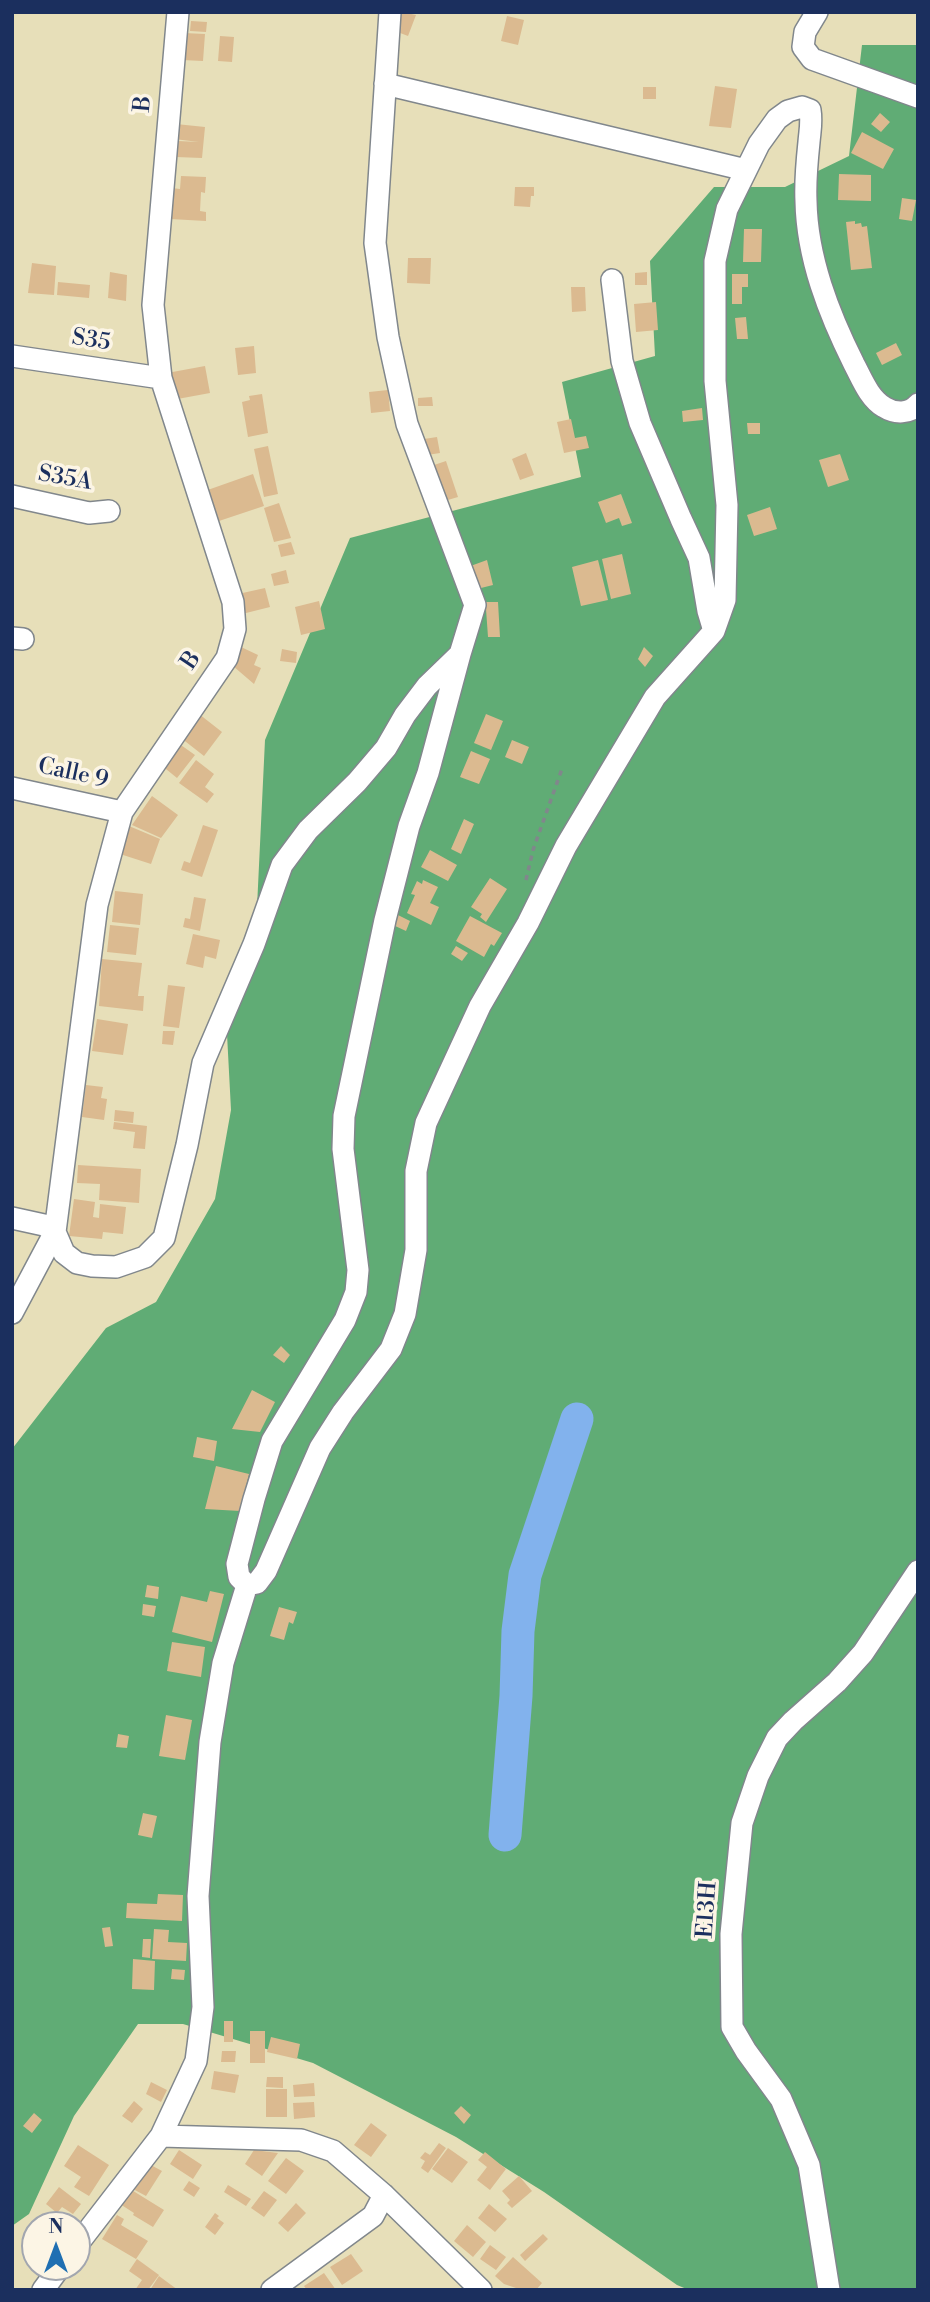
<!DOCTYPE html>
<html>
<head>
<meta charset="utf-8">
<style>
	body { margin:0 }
	#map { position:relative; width:930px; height:2302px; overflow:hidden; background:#e7dfb9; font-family:"Libre Bodoni",serif }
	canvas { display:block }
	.frame { position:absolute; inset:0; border:14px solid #1b2f5e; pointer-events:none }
	.north { position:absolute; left:21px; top:2211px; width:70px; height:70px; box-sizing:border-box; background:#fcf5e5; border:2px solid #a2a6af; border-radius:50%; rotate:0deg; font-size:19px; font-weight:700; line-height:28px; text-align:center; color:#1b2f5e }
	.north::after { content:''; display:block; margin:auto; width:24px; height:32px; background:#1f6fb2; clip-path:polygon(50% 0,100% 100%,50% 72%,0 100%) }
</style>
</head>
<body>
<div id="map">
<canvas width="930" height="2302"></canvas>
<div class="frame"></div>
<div class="north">N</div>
</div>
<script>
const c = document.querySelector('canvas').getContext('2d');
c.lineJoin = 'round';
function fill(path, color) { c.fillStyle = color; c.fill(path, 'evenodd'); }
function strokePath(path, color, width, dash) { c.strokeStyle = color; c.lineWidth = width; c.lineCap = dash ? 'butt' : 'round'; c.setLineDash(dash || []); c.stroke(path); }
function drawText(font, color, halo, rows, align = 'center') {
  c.font = font + ' "Libre Bodoni",serif'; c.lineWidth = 7; c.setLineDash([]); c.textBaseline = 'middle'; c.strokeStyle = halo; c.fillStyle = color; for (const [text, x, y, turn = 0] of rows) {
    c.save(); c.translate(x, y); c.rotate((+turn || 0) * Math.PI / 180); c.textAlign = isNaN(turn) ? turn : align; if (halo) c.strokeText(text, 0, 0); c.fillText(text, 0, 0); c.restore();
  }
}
const forest = new Path2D(`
	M862,45h56v2245h-229l-12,-5 -133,-93 -88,-55 -143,-74 -130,-39h-45l-64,92 -45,98 -17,12v-777l94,-121 50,-26 59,-103 16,-89 -5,-95 31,-108 8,-167 85,-202 231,-61 -19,-95 93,-26 -5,-95 64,-74h71l64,-31z`);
const river = new Path2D(`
	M505,1835l11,-139 2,-65 7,-56 52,-156`);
const building = new Path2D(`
	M402,12l14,3 -8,21 -13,-5z
	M507,16l17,4 -6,25 -17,-4z
	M191,21l16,1 -1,10 -16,-1z
	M184,33l21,1 -2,27 -21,-1z
	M220,36l14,1 -2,25 -14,-1z
	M715,86l22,3 -6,39 -22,-2z
	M643,87h13v12h-13z
	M880,113l10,9 -9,10 -10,-8z
	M176,124l29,3 -3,31 -26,-1 2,-16 21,1 -25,-3z
	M862,132l32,17 -11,20 -32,-16z
	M839,174l32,1v26l-33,-1z
	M181,176l25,1 -1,16 -4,-1 -1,19 6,1v9l-36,-2 2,-31 8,1z
	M515,187h19v9h-3l-1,11 -16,-1z
	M902,198l14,2 -4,21 -13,-2z
	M855,221v3l6,-1 1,4 5,-1 5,42 -21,2 -5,-48z
	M744,229h18l-1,33h-18z
	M408,258h23l-1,26 -23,-1z
	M32,263l24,3 -2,29 -26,-2z
	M110,272l17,3 -1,26 -18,-3z
	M647,272v13h-12v-12z
	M732,274h16v13h-6v17h-10z
	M58,282l32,3 -1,13 -32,-3z
	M571,287h14l1,24 -14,1z
	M656,302l2,28 -22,2 -2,-28z
	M746,317l2,22h-11l-2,-21z
	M896,343l6,12 -20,10 -6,-12z
	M254,346l2,27 -18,2 -3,-27z
	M205,366l5,27 -38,7 -5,-27z
	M388,390l2,21 -19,2 -2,-21z
	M262,394l6,39 -20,4 -6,-35 8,-2 -1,-4z
	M432,397l1,9h-15v-8z
	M702,408l1,12 -20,2 -1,-11z
	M571,419l4,19 11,-2 3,12 -25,5 -7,-31z
	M747,423h13v11h-12z
	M437,437l3,16 -13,2 -3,-16z
	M268,446l10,48 -14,3 -10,-48z
	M526,453l8,22 -14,5 -8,-21z
	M840,454l9,26 -21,7 -9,-27z
	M446,461l12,36 -17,5 -7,-22 5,-1 -5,-14z
	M253,474l11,32 -51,17 -11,-31z
	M621,494l11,29 -10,3 -3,-8 -13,5 -8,-21z
	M279,503l12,35 -17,4 -10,-34z
	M770,507l7,22 -23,7 -7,-21z
	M291,542l4,12 -14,3 -3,-12z
	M622,554l9,40 -20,5 -9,-40z
	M487,560l6,25 -16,4 -12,-21z
	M598,560l10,40 -27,6 -9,-39z
	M286,570l3,13 -15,3 -3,-12z
	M265,588l5,19 -28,7 -4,-20z
	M319,601l6,28 -24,6 -6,-28z
	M483,602h15l2,35h-12l-2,-28 -3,-1z
	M241,647l17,8 -4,10 7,3 -7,16 -21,-18z
	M644,647l9,9 -8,11 -7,-8z
	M282,649l15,3 -1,11 -16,-2z
	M199,714l23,18 -18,24 -23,-18z
	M486,714l17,7 -12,29 -17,-7z
	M512,740l17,7 -7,17 -17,-7z
	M178,743l17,12 -18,23 -16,-13z
	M471,751l19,8 -11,25 -19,-7z
	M196,760l18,14 -9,13 9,7 -7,9 -28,-20z
	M152,796l26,19 -17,23 -29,-13z
	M464,819l10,5 -13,30 -10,-5z
	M203,825l15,5 -16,47 -21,-7 3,-9 6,2z
	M129,826l31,13 -9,25 -31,-10z
	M430,850l27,15 -9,16 -27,-14z
	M490,878l17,11 -21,33 -6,-5 2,-3 -11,-7z
	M423,880l15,7 -8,16 9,4 -8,18 -24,-12 8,-18 -4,-1 6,-13 5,3z
	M115,891l28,3 -3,31 -28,-3z
	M194,897l12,2 -6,32 -17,-4 2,-9 5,1z
	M398,915l12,6 -4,10 -13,-6z
	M470,916l32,17 -8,13 -3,-2 -7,13 -28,-16z
	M110,925l29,3 -3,27 -29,-3z
	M193,934l27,6 -4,19 -11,-3 -2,12 -17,-4z
	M456,946l12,7 -6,8 -11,-7z
	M102,959l40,4 -4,33h6l-1,15 -44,-5z
	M168,985l17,2 -6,41 -16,-2z
	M97,1019l31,5 -5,31 -31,-4z
	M163,1031h12l-2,14 -11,-1z
	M86,1085l17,2 -2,11 6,1 -3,21 -22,-3z
	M115,1110l19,2 -1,11 -19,-2z
	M114,1122l33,4 -2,23 -12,-1 2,-16 -22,-3z
	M78,1165l63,4 -2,34 -40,-3 1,-16 -23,-1z
	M74,1199l21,3 -2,15 6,1 1,-14 26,3 -3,27 -20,-2 -1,7 -33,-3z
	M281,1346l9,9 -6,8 -11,-8z
	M252,1390l23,12 -15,30 -28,-3z
	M197,1437l20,4 -3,20 -21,-4z
	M216,1466l33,8 -9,37 -35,-2z
	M147,1585l12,2 -1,12 -13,-2z
	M210,1591l14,3 -12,48 -40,-10 9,-36 26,6z
	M143,1604l13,2 -2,11 -12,-2z
	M279,1607l18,5 -4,12 -4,-2 -5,18 -14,-4z
	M172,1642l33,5 -4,30 -34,-6z
	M166,1715l26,5 -7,40 -26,-4z
	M118,1734l11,2 -2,12 -11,-1z
	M143,1813l14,3 -5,22 -14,-3z
	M158,1894l25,1 -1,26 -56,-3 1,-15 30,1z
	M110,1927l3,19 -8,1 -3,-19z
	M154,1929l15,1 -1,12 19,1 -1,18 -34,-2z
	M143,1939h8l-1,19 -8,-1z
	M133,1959l22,2 -1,29 -22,-1z
	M172,1969l13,1 -1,10 -13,-1z
	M224,2021h9v21h-9z
	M250,2031h15v32h-15z
	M271,2037l29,7 -3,15 -30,-7z
	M222,2051h14l-1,11h-14z
	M214,2071l25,4 -4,18 -24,-4z
	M267,2077h16v11l-17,-1z
	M151,2082l16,8 -6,12 -15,-8z
	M314,2083l1,13 -21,1 -1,-12z
	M266,2089h21v28h-21z
	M134,2101l9,8 -11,14 -10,-7z
	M314,2102l1,15 -21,2 -1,-16z
	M461,2106l10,9 -7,9 -10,-11z
	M34,2113l8,7 -10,13 -9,-7z
	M371,2123l16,12 -16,22 -17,-12z
	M439,2143l7,5 -18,25 -7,-5 4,-7 -5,-3 5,-6 5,3z
	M78,2145l31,20 -20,31 -15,-9 7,-10 -17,-11z
	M448,2148l20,14 -16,21 -20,-14z
	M179,2150l23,15 -9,14 -23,-15z
	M254,2150l24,3 -16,23 -17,-12z
	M485,2152l21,17 -16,21 -13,-10 10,-13 -9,-7z
	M286,2158l18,13 -18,23 -18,-13z
	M149,2164l13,7 -16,25 -13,-7z
	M519,2176l13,15 -20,17 -5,-5 3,-3 -8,-9z
	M189,2181l11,7 -6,9 -11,-7z
	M228,2185l23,14 -5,7 -22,-14z
	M59,2187l22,17 -8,10 -11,-7 -5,6 -11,-9z
	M130,2189l34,21 -11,17 -20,-12 1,-2 -14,-9z
	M264,2191l13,9 -13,17 -13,-9z
	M296,2203l10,10 -18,19 -10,-9z
	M489,2204l18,15 -12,13 -17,-14z
	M215,2213l4,3 -2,2 7,5 -9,12 -10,-8z
	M117,2215l7,4 -3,6 27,16 -12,18 -34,-20z
	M467,2225l19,17 -13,15 -19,-16z
	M543,2234l5,5 -23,22 -5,-6z
	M490,2245l16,12 -10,13 -16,-11z
	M351,2254l12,17 -21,14 -12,-18z
	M513,2257l29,26 -6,7h-14l-18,-6 -9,-8z
	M137,2259l22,16 -11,15h-13l7,-10 -13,-9z
	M324,2273l12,17h-29l-3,-4z
	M159,2276l19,14h-28z`);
const path = new Path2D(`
	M526,880l7,-30 30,-84`);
const minor = new Path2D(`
	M817,12l-12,20 -2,15 9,12 106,38
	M385,84l361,86
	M612,280l10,81 18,62 41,96 18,39 9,53 6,20
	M12,356l149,22
	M12,496l77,17 20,-2
	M12,638l11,1
	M12,788l110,24
	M12,1218l32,7 11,7
	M55,1232l9,21 13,10 15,3 24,1 29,-10 19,-19 23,-93 16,-82 51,-119 28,-79 26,-35 49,-48 29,-34 19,-33 22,-29 31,-30
	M12,1313l43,-81 42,-327 25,-93 105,-154 8,-29 -2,-27 -72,-224 -8,-73 25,-293
	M247,1585l10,-2 9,-12 54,-123 23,-36 48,-63 14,-35 11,-64v-79l10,-48 54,-117 48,-83 38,-77 89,-149 59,-66 11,-31 2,-95 -12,-124v-120l12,-52 32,-65 18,-25 11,-8 14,-4 8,3c2,12 0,20 -1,32 -2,19 -4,39 -3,59 1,57 23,113 48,163 8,15 15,34 30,43 11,7 26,7 34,-3
	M247,1585l-8,-8 -2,-13 17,-65 18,-58 73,-121 11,-28 2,-22 -15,-121 1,-33 41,-196 24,-94 19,-53 32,-119 15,-49 -68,-181 -19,-87 -13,-94 15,-231
	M161,2136l140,4 32,11 51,44 97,95
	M77,2245l84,-109 35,-75 7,-54 -5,-111 12,-154 13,-79 24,-78
	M43,2290l17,-23
	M272,2290l101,-74 11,-21
	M829,2290l-20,-125 -28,-66 -35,-48 -14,-24 -1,-93 11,-111 16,-47 19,-38 16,-17 44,-39 26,-29 55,-82`);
const streetNames = [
	["B",144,104,-85],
	["S35",91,341,9],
	["S35A",65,479,10],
	["B",192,661,-56],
	["Calle 9",73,774,12],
	["E13H",708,1910,-86]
];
fill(forest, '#60ac75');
strokePath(river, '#82b2ed', 33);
fill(building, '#dbba90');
strokePath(minor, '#81878c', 24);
strokePath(path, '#81878c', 3.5, [5, 5]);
strokePath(minor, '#fff', 21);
drawText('23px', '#1b2f5e', '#fcf5e5', streetNames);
</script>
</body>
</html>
